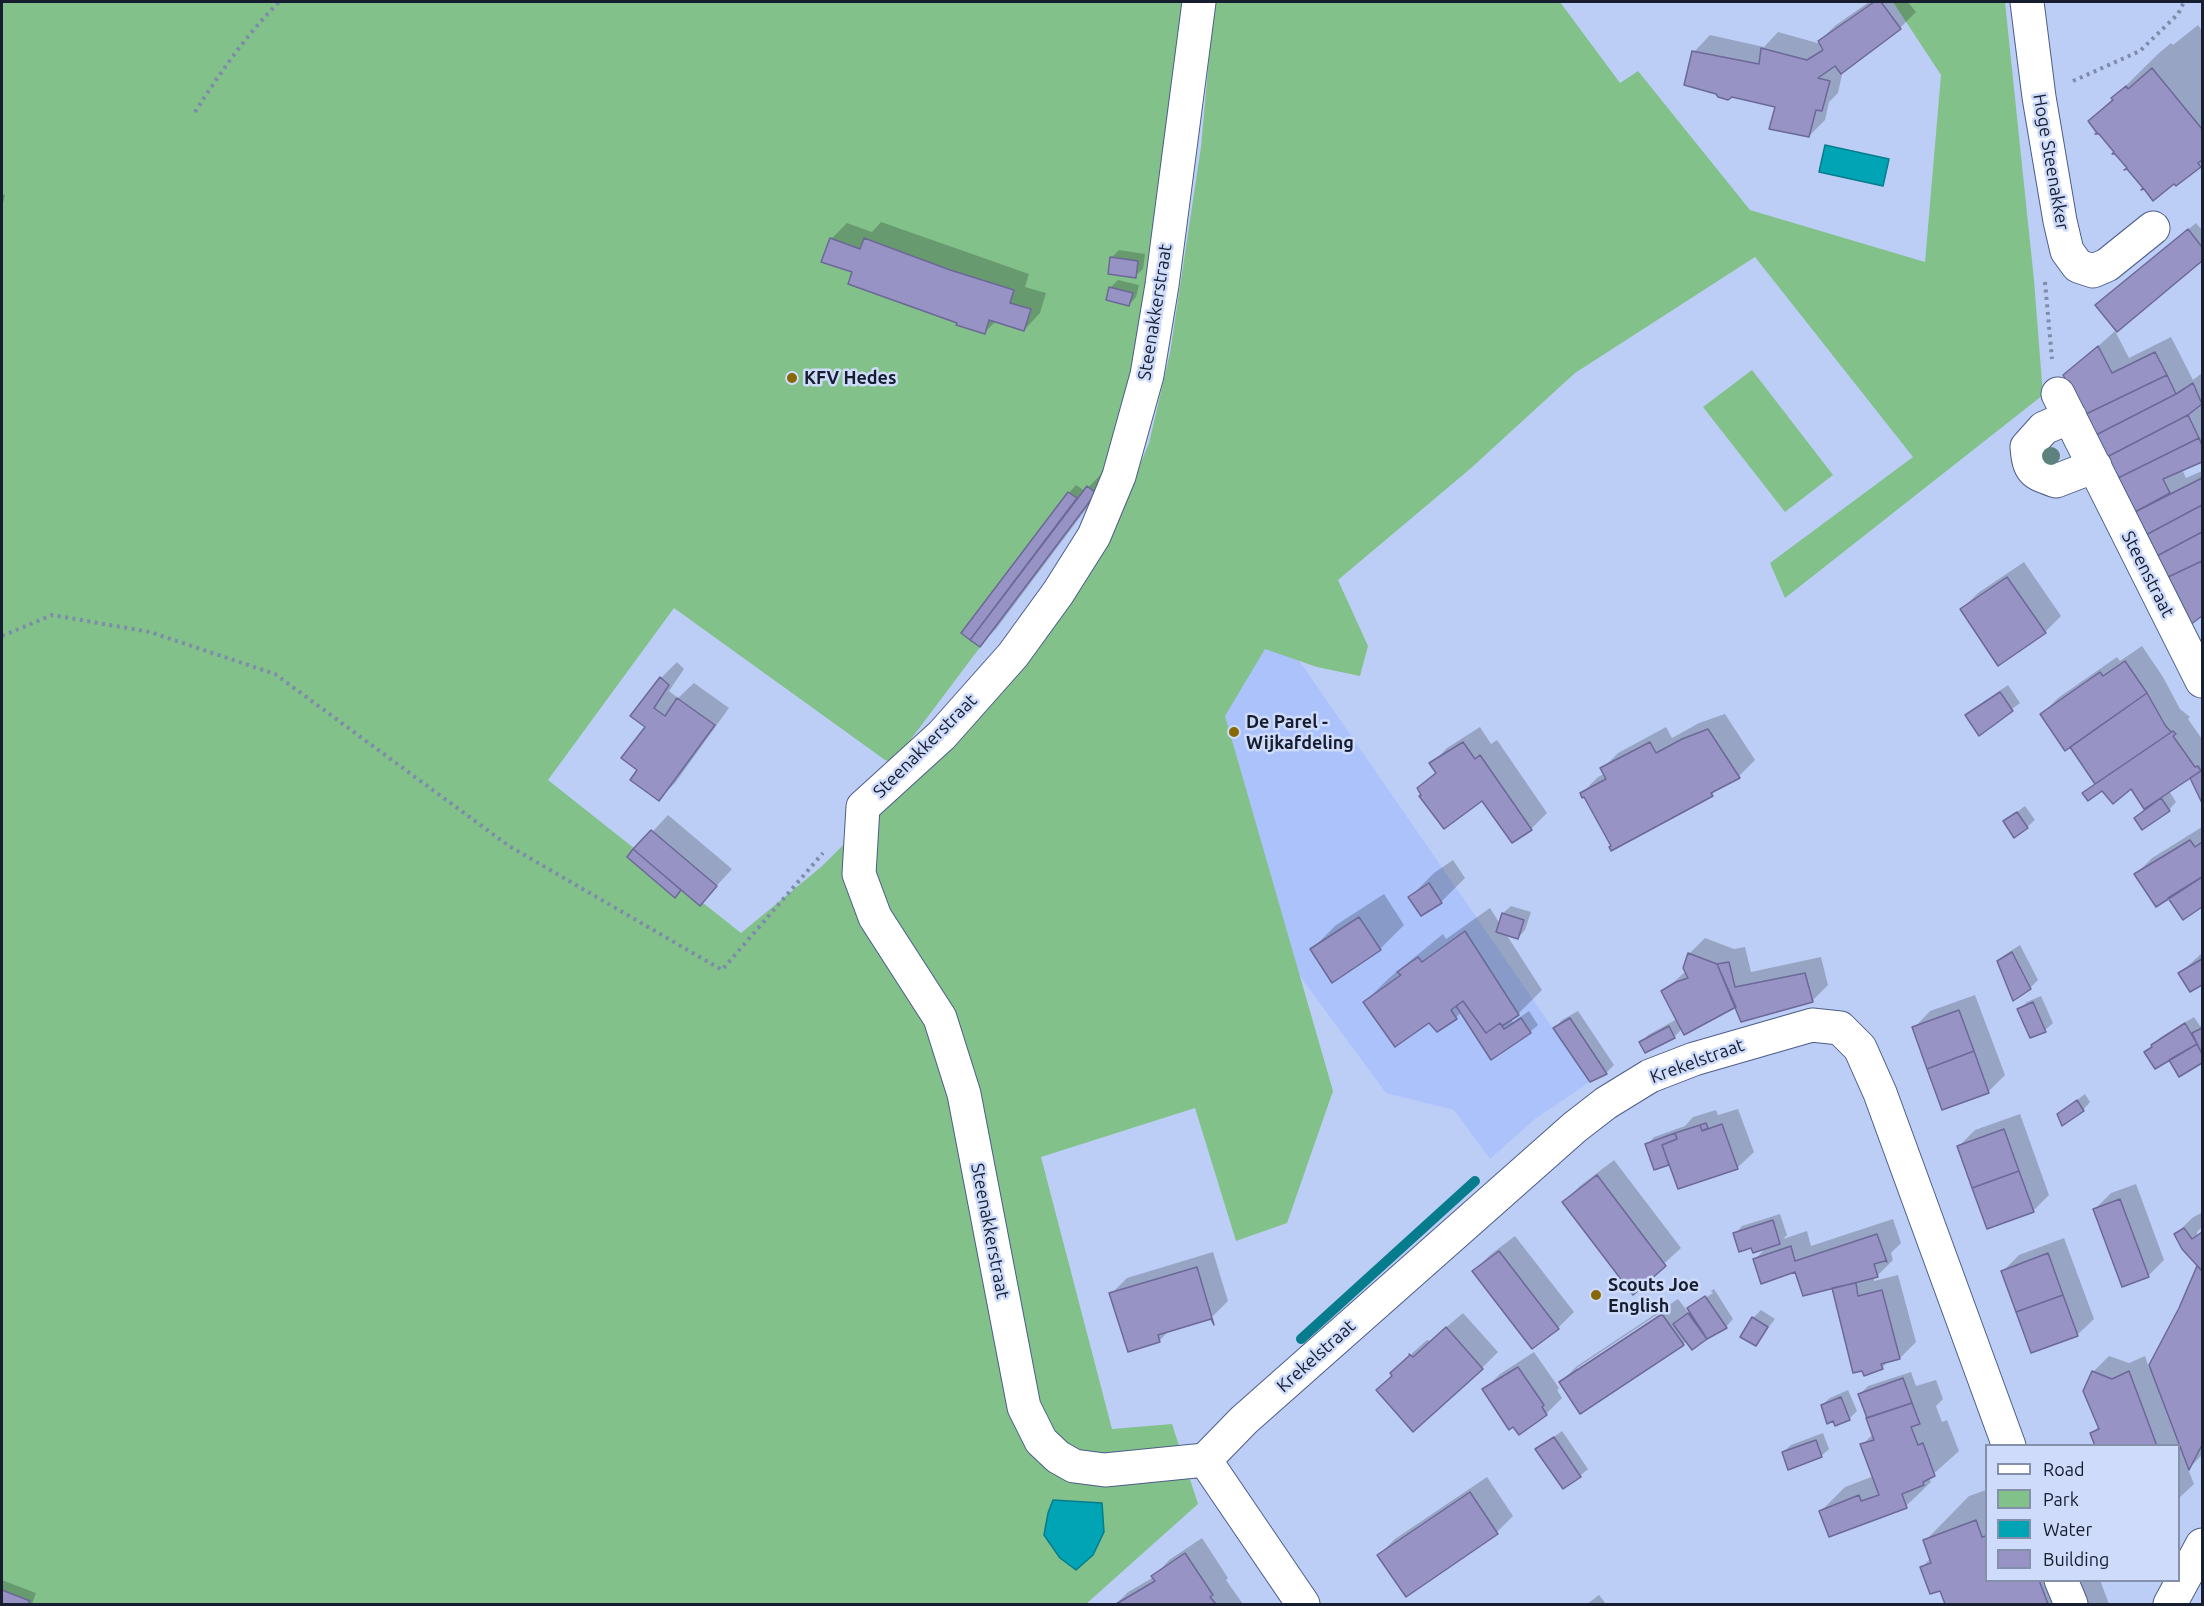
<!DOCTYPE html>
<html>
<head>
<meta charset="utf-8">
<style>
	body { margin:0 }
	#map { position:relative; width:2204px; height:1606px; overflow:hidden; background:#bdcef6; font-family:Ubuntu,sans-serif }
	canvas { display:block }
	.frame { position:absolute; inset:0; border:3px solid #161d2f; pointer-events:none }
	.legend { position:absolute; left:1985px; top:1444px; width:195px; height:138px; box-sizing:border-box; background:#cedbfa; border:2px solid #848fa9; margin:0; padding:8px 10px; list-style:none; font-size:18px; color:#161d2f }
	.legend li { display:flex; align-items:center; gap:12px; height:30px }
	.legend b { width:30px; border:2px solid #848fa9 }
</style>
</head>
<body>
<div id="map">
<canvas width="2204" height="1606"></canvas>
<div class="frame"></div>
<ul class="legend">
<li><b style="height:8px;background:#fff"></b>Road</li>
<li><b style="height:16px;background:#83c18b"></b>Park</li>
<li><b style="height:16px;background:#00a4b5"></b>Water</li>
<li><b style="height:16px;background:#9793c5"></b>Building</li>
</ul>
</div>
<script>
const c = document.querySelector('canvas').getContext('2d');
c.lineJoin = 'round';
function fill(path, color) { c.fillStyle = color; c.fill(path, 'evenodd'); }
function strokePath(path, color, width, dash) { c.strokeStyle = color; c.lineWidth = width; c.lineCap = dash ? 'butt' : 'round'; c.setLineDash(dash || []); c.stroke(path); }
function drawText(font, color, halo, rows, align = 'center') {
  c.font = font + ' Ubuntu,sans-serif'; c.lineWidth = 5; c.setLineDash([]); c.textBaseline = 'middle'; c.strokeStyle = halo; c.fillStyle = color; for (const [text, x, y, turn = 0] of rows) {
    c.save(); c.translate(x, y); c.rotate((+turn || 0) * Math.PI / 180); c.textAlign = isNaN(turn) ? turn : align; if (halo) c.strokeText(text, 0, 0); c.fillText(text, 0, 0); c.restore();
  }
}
const built = new Path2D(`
	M1149,443l441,639 -55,37 -45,40 -36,-49 -68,-17 -341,-463 71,-107z`);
const green = new Path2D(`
	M2,2h1180l-39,328 -24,97 -23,66 -203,270 -8,-3 -211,-152 -126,172 193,153 80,-66 158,-156 137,-188 33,-80 21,-90 31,-206 13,-145h346l60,81 18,-12 112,139 175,52 16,-187 -48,-73h112l29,278 9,115 -258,203 -15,-35 143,-106 -158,-200 -180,116 -105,96 -132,111 30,66 -8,30 -43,-9 -52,-18 -40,67 108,375 -46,132 -51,18 -41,-133 -154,49 71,272 60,-5 26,80 -112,100h-1084z
	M1752,370l81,105 -48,37 -82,-105z`);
const water = new Path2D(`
	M1825,145l64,14 -6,27 -64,-14z
	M1053,1500l49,3 2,29 -11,23 -17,15 -16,-12 -16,-23 4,-22z`);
const shadow = new Path2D(`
	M1869,2h39l8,10 -16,16 -57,42 -5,23 -9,9 -4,18 -16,16 -33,-30 -82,-54 16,-17 54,12 14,-15 43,12 -2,-3 17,-16z
	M2198,25l4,6v132l-26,21 -86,-63 68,-67 13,-11 2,2z
	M2,194l3,1 -3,13z
	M881,222l148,52 -4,13 21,6 -6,20 -16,17 -28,-9 -11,11 -26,-10 -105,-50 -23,-33 16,-16 25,9z
	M2196,223l6,7v29l-85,71 -12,-32z
	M1119,250l26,4 -2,15 -8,7 -24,-18z
	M1118,280l21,5 -3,12 -7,8 -18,-18z
	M2115,331l14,27 42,-21 22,43 9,-7v87l-20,9 4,9 16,-7v143l-12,9 -125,-247z
	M1104,471l7,5 -115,153 -16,16 -17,-12 106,-140 7,-8 9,6z
	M2024,562l37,54 -16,16 -83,-23 16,-16z
	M2142,646l21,31 17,32 10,8 -2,2 14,20v61l-11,-24 -22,15 7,11 -7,8 -33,8 10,-9 -14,-22 -30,2 -18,4 12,-11 -26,-37 -28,-31 16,-16 59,-41 3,4z
	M677,662l7,7 -15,22 9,7 16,-15 35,25 -54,75 -16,16 -20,-29 8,-43 14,-49z
	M2008,685l12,18 -40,30 -13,-18 8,-7z
	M1725,714l30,46 -16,16 -18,10 -9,8 -100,55v-4l-27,-49 -3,-3 16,-16 6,-3 -2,-5 16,-16 48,-26 6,11 27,-15z
	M1480,727l11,17 6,-4 50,73 -16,16 -49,-30 -59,-4 -4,-7 18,-17 -6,-7 16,-16z
	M2025,806l10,14 -8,7 -22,-6z
	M668,815l64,54 -32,35 -18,-15 -7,7 -46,-39z
	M2202,827v78l-18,13 -16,-22 -32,-22 16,-16z
	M1453,860l12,18 -24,24 -31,-5 24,-24z
	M1384,894l20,31 -24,24h-68l24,-24z
	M1511,906l20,6 -6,18 -7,8 -12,-4 36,56 -24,24 -8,5 3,3 16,-11 9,14 -8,7 -38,26 -31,-46 -5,6 -27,3 -64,-19 24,-24 54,-44 3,5 44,-31 10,16 3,-11z
	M1705,938l29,11 11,-2 6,25 70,-15 7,28 -16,16 -75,4 -55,24 -7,7 -29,15 -5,-9 7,-7 29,-16 -14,-27 23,-21 3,-17z
	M2020,945l18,35 -8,8 -32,-27 8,-7z
	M2202,953v30l-12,7 -10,-17z
	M1975,995l30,80 -17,17 -74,-64 16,-17z
	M2041,996l12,27 -8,7 -26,-20 8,-8z
	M1578,1011l36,54 -7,7 -16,8 -36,-52 7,-8z
	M2194,1017l6,9 2,-1v36l-23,14 -9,-17 -24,-6 15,-15z
	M2085,1094l5,8 -7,8 -24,4z
	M1738,1109l16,43 -17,16 -67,-6 -2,1 -21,-18 7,-8 31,-11 8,-9 23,-7 2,5z
	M2020,1114l29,81 -16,16 -74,-65 16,-16z
	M1614,1160l67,88 -48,44 -69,-90 16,-16z
	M2136,1184l28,76 -16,16 -54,-66 17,-17z
	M2201,1213l1,14 -5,5v4l5,-5v224l-14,14 6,15 -16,15v-53h-72l-14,-13 7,-7 -6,-54 16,-16 20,7 16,-7 4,12 31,-60 18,-42 -22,-32 16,-16z
	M1780,1214l7,21 -4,4 24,-8 4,15 82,-27 8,24 -10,10 2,7 -16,16 -3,1v4l24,-6 18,67 -16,16 -11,2 -7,8 -49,-81 -37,-17 -41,-11 12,-12 -15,-1 -17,-12 7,-8z
	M1515,1236l59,76 -16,16 -84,-57 16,-16z
	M2064,1238l30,81 -17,16 -74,-64 16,-16z
	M1213,1252l15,49 -16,16 -42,13 -10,10 -31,10 -18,-56 16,-16z
	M1714,1289l19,30 -7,8 -34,21 -5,-7 -4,3 -122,38 16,-16 101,-67 10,13 3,-2 -2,-2 7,-7v3l17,-11 -2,-2zM1667,1308l2,3 -92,61v-4z
	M1761,1310l14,9 -19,25 -3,-26z
	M1463,1313l35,39 -16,16 -104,22 30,-33 19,-17 3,1z
	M1534,1352l25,36 -2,2 5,8 -16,16 -62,-24 16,-16z
	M1911,1372l5,14 20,-6 7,19 -7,7 6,16 5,-2 12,31 -30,27 2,4 -25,24 -76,29 -9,-24 24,-24 29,-11 -12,-31 11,-11 -13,-40 8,-8z
	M1848,1390l9,21 -8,8 -27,-14 8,-7z
	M1562,1431l26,38 -8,7 -43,-27z
	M1823,1433l6,16 -8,7 -38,-4 8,-7z
	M1487,1477l26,39 -16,16 -91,63 -27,-40 16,-16z
	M1986,1490v90h114l9,24h-162l-6,-15 -19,-22 9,-9 -6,-17 44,-45z
	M1202,1538l26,40 -2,2 17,24h-127l12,-12 26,-15 15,-17z
	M2,1580l34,13 -4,11h-30z
	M1599,1595l7,9h-19z`);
const stream = new Path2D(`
	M1301,1339l174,-158`);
const building = new Path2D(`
	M1874,2h7l20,27 -60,45 -6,-8 -17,12 12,3 -8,30 -6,-1 -7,27 -40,-8 6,-22 -43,-10 -4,3 -10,-3 -2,-3 -32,-9 8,-34 67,13 2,-16 46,12 16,-10 -5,-9z
	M2152,68l50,61v31l-4,3 3,4 -25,19 -2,-2 -21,17 -9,-12 -3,1 2,-2 -16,-19 -3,1 3,-2 -12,-14h-3l2,-2 -15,-18h-4l2,-1 -9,-12 25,-21 -2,-2 15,-12 2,3z
	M2188,229l14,18v14l-85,71 -22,-27z
	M830,238l30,11 4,-11 86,32 64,20 -4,13 21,6 -7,22 -35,-11 -4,14 -29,-9 1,-2 -109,-39 4,-12 -31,-10z
	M1110,257l28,4 -2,17 -28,-4z
	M1109,287l24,6 -4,13 -23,-6z
	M2098,346l14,27 43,-21 12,23 -83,40 -21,-40z
	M2167,375l9,19 -82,42 -10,-21z
	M2193,383l9,21 -14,11 -83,43 -11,-22 82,-42z
	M2188,415l11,23 -83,41 -11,-21z
	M2199,438l3,7v17l-39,17 7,14 -37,20 -17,-34z
	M2202,478v27l-58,31 -11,-23z
	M1087,486l9,7 -116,154 -10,-7z
	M1068,492l9,6 -107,142 -9,-7z
	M2202,505v27l-47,25 -11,-21z
	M2202,532v29l-36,17 -11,-21z
	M2202,561v55l-12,9 -24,-47z
	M2007,577l39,56 -48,33 -38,-57z
	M2125,661l22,32 -82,58 -25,-37 60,-42 3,4z
	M660,677l9,8 -15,23 11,8 12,-18 38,27 -56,76 -29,-21 7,-10 -16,-12 24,-31 -15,-11z
	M2000,692l13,19 -34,25 -14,-21z
	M2147,693l18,32 6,7 2,-1 -78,53 -25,-37z
	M1708,729l32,49 -29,15 2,3 -102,55 -2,-4 2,-1 -27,-49 -2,1 -2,-5 26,-14 -6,-11 50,-26 6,11 26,-14z
	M2173,731l3,3 -3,2 22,31 3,-1 3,5 -57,38 -13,-20 -18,15 -11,-13 -14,10 -6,-8z
	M1463,742l12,17 5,-4 52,75 -20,13 -30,-42 -38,28 -25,-33 2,-1 -4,-7 19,-15 -7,-10z
	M2202,770v33l-12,-25z
	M2161,798l9,13 -28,19 -8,-12z
	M2017,812l11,16 -14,10 -11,-17z
	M651,830l66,56 -17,20 -67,-57z
	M2190,840l5,7 7,-5v35l-46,30 -22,-33z
	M633,849l48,41 -6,8 -48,-41z
	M2202,877v30l-19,13 -15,-22z
	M1429,883l13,20 -21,13 -13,-19z
	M1502,913l22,7 -6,19 -22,-7z
	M1359,917l22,33 -49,33 -22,-34z
	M1465,931l54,84 -17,11 -2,-3 -14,10 -23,-32 -12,9 6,9 -20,13 -8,-9 -34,24 -32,-45 38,-27 -4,-3 21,-15 4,5z
	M2012,952l19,37 -18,12 -16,-40z
	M1688,953l29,11 19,43 -52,28 -23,-44 15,-9 12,-4 -5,-10z
	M2202,959v26l-12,7 -12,-19z
	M1729,962l6,25 70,-14 8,29 -72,20 -24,-58z
	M1463,1001l23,32 14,-10 4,6 17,-11 10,15 -40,27 -35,-54z
	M2033,1002l13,30 -16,6 -13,-29z
	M1959,1010l15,41 -47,18 -15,-42z
	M1570,1018l37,56 -17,8 -37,-54z
	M2185,1023l12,21 -42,25 -11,-17 8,-5 -1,-2z
	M1669,1026l6,12 -30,15 -6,-11z
	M2202,1028v26l-10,-21z
	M2197,1044l5,10v9l-23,14 -10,-17z
	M1974,1051l15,42 -47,17 -15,-41z
	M2077,1100l7,11 -22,15 -5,-12z
	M1706,1123l2,5 -6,3 -2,-6z
	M1722,1124l16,45 -60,20 -16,-44 15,-6 -2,-6 25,-8 2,6z
	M2004,1129l15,42 -47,17 -15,-42z
	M1675,1133l2,6 -15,6 7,20 -15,5 -9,-26z
	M2019,1171l15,41 -47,17 -15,-41z
	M1597,1175l69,91 -33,29 -71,-93z
	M2120,1199l29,78 -27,10 -29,-78z
	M1773,1220l7,24 -27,9 -2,-5 -12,4 -6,-19z
	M2184,1228l8,11 10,-7v39l-20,-22 -8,-15z
	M1877,1234l10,28 -2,-1 -11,3 4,13 -75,19 -8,-24 -34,12 -8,-25 38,-13 4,15z
	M1499,1251l60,78 -27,20 -60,-78z
	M2048,1253l15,42 -47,17 -15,-41z
	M2197,1266l5,5v174l-13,25 -40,-105 30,-57z
	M1197,1267l17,58 -3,-6 -53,16 2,7 -32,10 -19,-59z
	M1856,1283l2,13 24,-6 18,69 -19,5 2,5 -19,7 -2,-5 -9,2 -21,-85z
	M2063,1295l15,41 -47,17 -15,-41z
	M1705,1296l22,32 -20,11 -20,-31z
	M1688,1313l19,26 -15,11 -19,-26z
	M1662,1314l22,31 -104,69 -21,-32z
	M1752,1317l16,10 -12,19 -16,-9z
	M1446,1327l37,42 -70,63 -37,-42 16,-14 -2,-3 20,-18 -1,-1 4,3z
	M1518,1367l26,38 -2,2 5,8 -28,20 -6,-8 -4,3 -27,-41z
	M2092,1371l20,8 17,-8 28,75h-62l-5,-13 9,-4 -16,-38z
	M1903,1378l9,25 -45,15 -9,-24z
	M1841,1397l9,23 -15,6 -2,-5 -6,3 -6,-19z
	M1912,1403l8,21 -9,3 7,18 5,-2 12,33 -12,6 1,3 -22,9 5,14 -78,29 -10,-26 40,-16 2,6 18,-6 -19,-51 14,-4 -8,-22z
	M1554,1437l27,40 -18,12 -28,-40z
	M1816,1440l6,17 -34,13 -6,-18z
	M1470,1492l28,42 -92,63 -29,-42z
	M1976,1520l6,17 4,-1v44h53l9,24h-103l-5,-13 -10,3 -10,-27 11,-4 -8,-23z
	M1185,1553l28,42 -3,2 6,7h-100l39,-23 -4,-5z
	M2,1590l28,11 -2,3h-26z`);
const path = new Path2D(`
	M2073,81l67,-30 38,-37 6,-12
	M195,112c25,-39 51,-77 84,-110
	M2045,282l7,77
	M2,636l50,-21 98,17 125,42 234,172 213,124 101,-117`);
const minor = new Path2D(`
	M1199,2l-37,283 -15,90 -28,101 -25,60 -36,57 -45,62 -71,80 -79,72 -4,67 16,43 65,101 24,76 60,313 17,34 17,16 16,9 31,4 100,-10 98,144
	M2027,2l12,95 21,124 7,30 11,15 15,5 14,-6 46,-37
	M2058,394l144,287
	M2070,417l-26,11 -17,19c2,25 6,26 29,34l39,-15
	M1205,1460l39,-40 331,-293 31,-24 44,-27 44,-17 118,-34 28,3 20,20 20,45 129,353
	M2061,1580l10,24`);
const secondary = new Path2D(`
	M2170,1604l32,-59`);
const trees = [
	[2051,456]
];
const markers = [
	[792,378,6,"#876803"],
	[1234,732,6,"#876803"],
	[1596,1295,6,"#876803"]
];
const streetNames = [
	["Hoge Steenakker",2051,162,80],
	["Steenakkerstraat",1155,312,-81],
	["Steenstraat",2148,574,63],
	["Steenakkerstraat",925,746,-45],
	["Krekelstraat",1697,1061,-20],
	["Steenakkerstraat",990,1231,79],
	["Krekelstraat",1316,1356,-42]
];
const poiNames = [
	["KFV Hedes",804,378],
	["De Parel -",1246,722],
	["Wijkafdeling",1246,743],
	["Scouts Joe",1608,1285],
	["English",1608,1306]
];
fill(built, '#abc2fa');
fill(green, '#83c18b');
fill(water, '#00a4b5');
strokePath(water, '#077c8d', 1.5);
fill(shadow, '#0003');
strokePath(stream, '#077c8d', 10);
fill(building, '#9793c5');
strokePath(building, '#6c6897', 1.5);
strokePath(minor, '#4c5d88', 35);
strokePath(secondary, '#4c5d88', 35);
strokePath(path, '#7e8bab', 4, [3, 4.5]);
strokePath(minor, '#fff', 33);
strokePath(secondary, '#fff', 33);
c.fillStyle = '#5d827e';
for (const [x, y] of trees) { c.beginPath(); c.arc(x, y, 9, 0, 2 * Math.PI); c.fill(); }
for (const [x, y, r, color] of markers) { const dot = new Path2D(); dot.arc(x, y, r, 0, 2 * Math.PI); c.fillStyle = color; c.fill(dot); strokePath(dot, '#cedbfa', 2); }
drawText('18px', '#161d2f', '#cedbfa', streetNames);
drawText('bold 18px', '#161d2f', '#cedbfa', poiNames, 'left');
</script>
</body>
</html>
